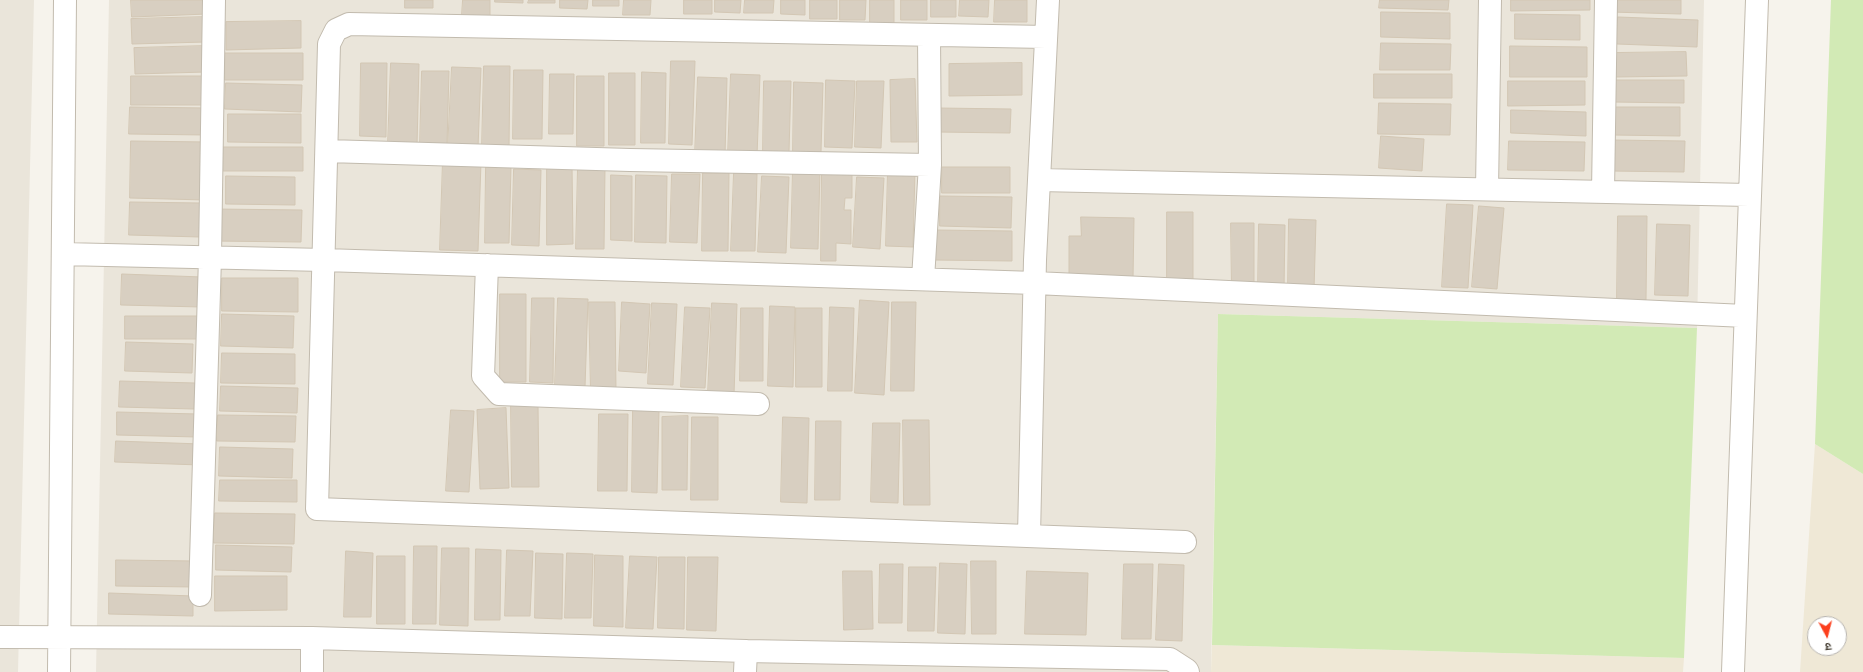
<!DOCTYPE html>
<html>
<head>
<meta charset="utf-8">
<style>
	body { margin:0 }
	#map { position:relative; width:1863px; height:672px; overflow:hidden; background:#f6f3ec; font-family:"Noto Sans","Noto Sans Devanagari",sans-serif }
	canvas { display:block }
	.north { position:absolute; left:1807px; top:616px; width:40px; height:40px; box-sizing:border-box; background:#fff; border:1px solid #b7b4b0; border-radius:50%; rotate:173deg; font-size:11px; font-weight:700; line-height:16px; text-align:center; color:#4b4439 }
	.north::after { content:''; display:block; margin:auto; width:14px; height:18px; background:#fc3f1d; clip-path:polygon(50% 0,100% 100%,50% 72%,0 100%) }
</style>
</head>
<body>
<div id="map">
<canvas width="1863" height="672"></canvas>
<div class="north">उ</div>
</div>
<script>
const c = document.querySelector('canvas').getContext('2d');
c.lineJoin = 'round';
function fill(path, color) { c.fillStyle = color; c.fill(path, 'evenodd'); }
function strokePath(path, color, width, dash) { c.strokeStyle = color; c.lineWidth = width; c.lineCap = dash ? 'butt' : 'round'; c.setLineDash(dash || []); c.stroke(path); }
const residential = new Path2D(`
	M0,0h34l-16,672h-18z
	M109,0h1595l-7,328 -479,-14 -7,358h-1115z`);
const education = new Path2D(`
	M1815,444l48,30v198h-63zM1815,624h24v24h-24z
	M1212,645l472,13 -1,14h-472z`);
const green = new Path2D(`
	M1831,0h32v474l-48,-30z
	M1218,314l479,14 -13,330 -472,-13z`);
const building = new Path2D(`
	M131,0h75l1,14 -75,3z
	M405,0h28v8h-28z
	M463,0h27v16l-28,-1z
	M495,0h28v3l-28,-1z
	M529,0h26v3h-27z
	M560,0h28l-1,9 -27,-1z
	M593,0h26v6h-26z
	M624,0h27l-1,15h-27z
	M684,0h28v14h-28z
	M715,0h26l-1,13 -25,-1z
	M745,0h29l-1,13h-29z
	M781,0h24v15l-24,-1z
	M810,0h27v19h-27z
	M840,0h26l-1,20h-25z
	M870,0h24v23h-24z
	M901,0h26v20h-26z
	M931,0h25v17h-25z
	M960,0h29l-1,17 -29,-1z
	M995,0h32v22h-33z
	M1380,0h69l-1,10 -69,-2z
	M1511,0h79v10l-79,1z
	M1611,0h70v14l-71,-2z
	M1381,12l69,1v26l-69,-2z
	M1515,14l65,1v25l-65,-1z
	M206,17v25l-74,2 -1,-25z
	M1618,17l80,3 -1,27 -80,-3z
	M301,21v27l-75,2v-28z
	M1381,43l70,1 -1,26h-70z
	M205,46l1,26 -71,2 -1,-26z
	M1510,46l77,1v30h-77z
	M1686,52l1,24 -72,1 -1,-24z
	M225,53h78v27h-78z
	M671,61h24l-3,84 -23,-1z
	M361,63h26l-1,74 -26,-1z
	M391,63l28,1 -2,82 -29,-2z
	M1022,63v32l-73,1v-32z
	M484,66h26l-1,81h-27z
	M452,67l29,1 -3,80 -30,-1z
	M514,70h29l-1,69h-29z
	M422,71h27l-2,74h-27z
	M642,72l24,1 -1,70h-24z
	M609,73h26v72h-26z
	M550,74h24l-1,60h-24z
	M731,74l29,1 -3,81 -29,-1z
	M1374,74h78v24h-78z
	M131,76h75v29h-75z
	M577,76h27v70h-27z
	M698,77l29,1 -2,78 -30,-1z
	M915,79l2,63h-26l-1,-62z
	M826,80l29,1 -3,67 -27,-1z
	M1612,80h72v23l-72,-1z
	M764,81h27l-2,71h-26z
	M857,81h27l-3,67 -26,-1z
	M1508,81h77v24l-77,1z
	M794,82l29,1 -2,69h-28z
	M226,83l76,2 -1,27 -76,-3z
	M1379,103l72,1 -1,31 -72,-1z
	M130,107l76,1v27l-77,-1z
	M1613,107h67v29l-67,-1z
	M937,108l74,1 -1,24 -73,-1z
	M1511,110l75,2v24l-75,-3z
	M228,114h73v29l-73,-1z
	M1381,136l43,3 -2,32 -43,-3z
	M1611,140l74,1 -1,31 -74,-1z
	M131,141l76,1 -2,58 -75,-2z
	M1509,141l76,1 -1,29 -76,-1z
	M223,147h80v24h-80z
	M443,160l38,2 -3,89 -38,-1z
	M547,164h25l1,80 -26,1z
	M486,167h25l-2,76h-24z
	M578,167h27l-1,82h-28z
	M942,167h68v26h-68z
	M822,168h30v30h-7l-1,12h7v34l-15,-1v18h-15z
	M514,169l27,1 -2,76 -27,-1z
	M793,169l27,1 -2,79 -27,-1z
	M888,170l27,1 -2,76 -27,-1z
	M703,173h26l-1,78h-26z
	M734,173l23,1 -2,77h-24z
	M672,174h28l-3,69 -27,-1z
	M611,175l21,1v65l-21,-1z
	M636,175l31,1 -1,67 -31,-1z
	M226,176l69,1v28l-69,-1z
	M762,176l27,1 -3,76 -28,-1z
	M857,177l27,1 -4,71 -27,-2z
	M940,196l72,1 -1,31 -71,-2z
	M130,202l70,1v34l-71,-2z
	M1447,204l26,1 -5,83 -26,-1z
	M1479,206l25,2 -7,81 -25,-2z
	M213,209l89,1 -1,32 -89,-1z
	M1167,212h26v71h-26z
	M1618,216h29l-1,84 -29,-1z
	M1081,217l53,1 -1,61 -64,-2v-41h12z
	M1289,219l27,1 -2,70 -26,-1z
	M1231,223h23v68h-22z
	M1259,224l26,1 -1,65h-26z
	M1657,224l33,1 -2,71 -33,-1z
	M935,230l77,1v30l-78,-1z
	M122,274l80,3 -1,30 -80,-2z
	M222,278h76v34l-76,-1z
	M500,294h26v88h-26z
	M532,298h22l-1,85 -23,-1z
	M558,298l30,1 -3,88 -30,-1z
	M860,300l29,2 -5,93 -29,-2z
	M589,302h26l1,90h-25z
	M622,302l28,2 -4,69 -27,-2z
	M892,302h24l-2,89h-23z
	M652,303l25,1 -4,81 -25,-1z
	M712,303l25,1 -3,91 -26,-1z
	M770,306l25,1 -2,80 -25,-1z
	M685,307l25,1 -5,80 -24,-1z
	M830,307l24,1 -2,83h-24z
	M741,308h22v73h-23z
	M796,308h26v79h-26z
	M222,314l72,2 -1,32 -72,-2z
	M125,316h76l1,23h-77z
	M126,342l67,2 -1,29 -67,-2z
	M222,353l73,1v30l-74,-1z
	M120,381l75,2 -1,26 -75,-2z
	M221,386l77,2 -1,25 -77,-2z
	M511,405h27l1,82h-27z
	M506,408l3,80 -29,1 -3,-79z
	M451,410l23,1 -5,81 -23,-1z
	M633,410l26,1 -2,82 -25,-1z
	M117,412l81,2 -1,23 -80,-2z
	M599,414h29l-1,77h-29z
	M218,415l78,1 -1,26 -78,-1z
	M688,416l-1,74h-25v-73z
	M692,417h26v83h-27z
	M783,417l26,1 -2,85 -26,-1z
	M903,420h26l1,85h-26z
	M816,421h25l-1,79h-25z
	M873,423h27l-2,80 -27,-1z
	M116,441l85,3 -1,21 -85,-3z
	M220,447l73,2 -1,29 -73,-2z
	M220,480h77v22l-78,-1z
	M215,513l80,1 -1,30 -80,-1z
	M216,545l76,2 -1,25 -75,-2z
	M414,546h23l-1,78h-23z
	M442,548h27l-1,78 -28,-1z
	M476,549l25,1 -1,70h-25z
	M507,550l26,1 -3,65h-25z
	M346,551l27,2 -2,64h-27z
	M536,553l27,1 -1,65 -27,-1z
	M567,553l26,1 -2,64h-26z
	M595,555l28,1v71l-29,-1z
	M377,556h28v68h-28z
	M630,556l27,1 -4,72 -27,-1z
	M659,557h26l-1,72 -26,-1z
	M688,557h30l-2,74 -29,-1z
	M116,560l79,1v26l-79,-1z
	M971,561h25v73h-24z
	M940,563l27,1 -2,70 -27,-1z
	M880,564h23l-1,59h-23z
	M1124,564h29l-2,75h-29z
	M1159,564l25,1 -2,76 -26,-1z
	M909,567h27l-2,64h-26z
	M843,571h29l1,58 -29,1z
	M1027,571l61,2 -2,62 -61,-1z
	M215,576h72v34l-72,1z
	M109,593l84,3v20l-84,-2z`);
const minor = new Path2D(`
	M1046,37l-697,-13 -13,6 -7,14 -12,465 868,33
	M327,151l303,9 300,5
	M1039,180l710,15
	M1487,189l3,-189
	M1603,192l3,-192
	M63,254l261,6 711,23 710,33
	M487,265l-4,111 16,18 259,10
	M923,279l7,-114 -1,-129
	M1029,536l6,-276 13,-260
	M200,595l10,-338 4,-257
	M0,637l312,1 434,13 424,8 17,11 1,2
	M59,672l6,-672
	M312,672v-34
	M745,672l1,-21
	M1733,672l24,-672`);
fill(residential, '#eae5da');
fill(education, '#efe8d6');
fill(green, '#d2eab5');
fill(building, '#d8cfc1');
strokePath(building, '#d3c7b4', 1);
strokePath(minor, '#c2bbae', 24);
strokePath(minor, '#fff', 22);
</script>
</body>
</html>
